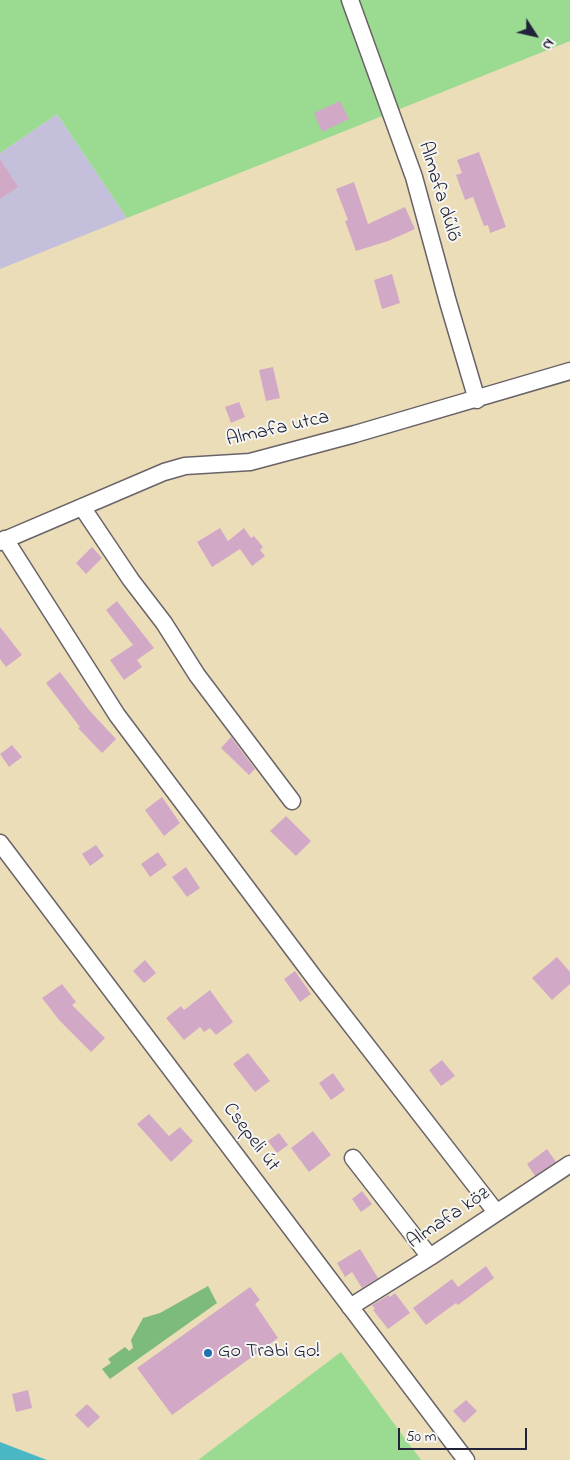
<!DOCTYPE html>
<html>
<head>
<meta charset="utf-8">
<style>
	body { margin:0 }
	#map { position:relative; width:570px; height:1460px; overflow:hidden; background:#ecddb9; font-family:"Indie Flower",sans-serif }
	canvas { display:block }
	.north { position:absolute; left:510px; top:10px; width:50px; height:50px; -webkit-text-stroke:4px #f6f6f2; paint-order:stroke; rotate:125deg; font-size:14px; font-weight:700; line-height:20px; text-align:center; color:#22223b }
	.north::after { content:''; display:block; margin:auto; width:18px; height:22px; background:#22223b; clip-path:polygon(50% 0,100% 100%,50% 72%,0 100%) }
	.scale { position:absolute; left:398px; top:1428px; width:129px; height:22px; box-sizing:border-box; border:2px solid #22223b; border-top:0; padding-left:6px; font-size:15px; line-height:18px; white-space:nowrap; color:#22223b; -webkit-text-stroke:4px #f6f6f2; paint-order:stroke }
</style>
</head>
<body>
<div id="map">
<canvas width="570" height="1460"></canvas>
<div class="north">N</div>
<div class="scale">50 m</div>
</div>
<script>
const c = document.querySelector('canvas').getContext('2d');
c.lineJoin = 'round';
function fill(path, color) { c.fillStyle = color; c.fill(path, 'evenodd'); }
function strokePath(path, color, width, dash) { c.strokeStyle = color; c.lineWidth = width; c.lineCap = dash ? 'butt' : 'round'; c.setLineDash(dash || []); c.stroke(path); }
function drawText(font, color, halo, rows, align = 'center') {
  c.font = font + ' "Indie Flower",sans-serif'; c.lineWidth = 4; c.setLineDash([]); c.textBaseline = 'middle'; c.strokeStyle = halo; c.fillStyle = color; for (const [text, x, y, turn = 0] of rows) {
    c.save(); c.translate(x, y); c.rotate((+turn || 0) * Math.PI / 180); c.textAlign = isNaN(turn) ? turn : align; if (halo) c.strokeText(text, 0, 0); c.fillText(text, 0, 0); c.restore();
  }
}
const industrial = new Path2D(`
	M57,114l70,104 -127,51v-116z`);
const green = new Path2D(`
	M0,0h570v41l-443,177 -70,-104 -57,39z
	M341,1352l80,108h-223z`);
const forest = new Path2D(`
	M208,1286l9,17 -107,76 -8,-10 9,-6 -3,-4 17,-12 4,4 4,-3 -2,-8 12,-22 17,-5z`);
const water = new Path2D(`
	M0,1442l47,18h-47z`);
const building = new Path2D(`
	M340,101l9,18 -27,13 -8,-19z
	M479,152l27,75 -16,6 -2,-8 -4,1 -11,-29 -8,3 -9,-25 6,-2 -5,-13z
	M0,159l18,28 -18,12z
	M354,182l14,42 37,-17 10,22 -27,12 -32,10 -11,-30 3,-1 -12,-31z
	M392,274l8,29 -18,6 -8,-29z
	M273,367l7,31 -14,3 -7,-31z
	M239,402l6,15 -14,6 -6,-16z
	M220,528l8,13 16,-13 7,10 3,-2 9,11 -3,3 5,6 -13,10 -12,-17 -28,18 -15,-25z
	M92,547l10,11 -16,16 -10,-11z
	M117,601l37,47 -17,12 5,7 -18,13 -14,-20 23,-15 -27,-35z
	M0,627l22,28 -16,12 -6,-8z
	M60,672l29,38 27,29 -14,14 -24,-25 2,-1 -34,-44z
	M231,737l24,32 -6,6 -28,-27z
	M12,745l10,12 -13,10 -9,-13z
	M162,797l18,26 -16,13 -19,-26z
	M286,816l25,25 -15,15 -26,-25z
	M96,845l8,11 -14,10 -8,-12z
	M158,852l9,13 -17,12 -9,-13z
	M186,867l14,21 -13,9 -15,-20z
	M557,957l13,15v12l-18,16 -20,-22z
	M145,960l11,13 -12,10 -11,-12z
	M295,971l16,23 -11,8 -16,-23z
	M62,984l14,18 -4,3 33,33 -14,14 -32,-32 -17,-22z
	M210,990l23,32 -17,13 -6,-7 -6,4 -4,-5 -16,13 -18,-22 15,-12 3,4z
	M248,1053l22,28 -15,11 -22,-28z
	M442,1060l13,16 -14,10 -12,-16z
	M333,1073l12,17 -14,10 -12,-17z
	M149,1114l20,22 11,-9 13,14 -22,21 -34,-38z
	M313,1131l18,24 -22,17 -18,-24z
	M279,1133l9,12 -11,8 -9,-12z
	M547,1149l9,13 -21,14 -8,-12z
	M362,1191l10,13 -11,8 -9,-13z
	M360,1249l18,29 -16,10 -10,-16 -7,5 -8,-14z
	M486,1266l8,12 -36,27 -2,-2 -30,22 -13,-17 39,-29 6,8z
	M250,1287l10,13 -5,4 23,34 -106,77 -35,-47z
	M395,1293l15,20 -22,16 -15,-19 2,-1 -3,-4 17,-10 1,2z
	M28,1390l4,18 -16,4 -4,-18z
	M466,1400l11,11 -13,12 -11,-12z
	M87,1404l13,13 -12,11 -13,-13z`);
const minor = new Path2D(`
	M350,0l64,177 34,125 29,98
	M82,507l49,73 33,43 33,52 95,126
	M5,539l112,176 199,265 180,232
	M0,542l164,-70 21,-6 65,-4 105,-28 215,-63
	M0,843l466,617
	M353,1158l77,99
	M350,1307l80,-50 140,-93`);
const markers = [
	[208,1353,5,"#1f6fb2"]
];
const streetNames = [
	["Almafa dűlő",438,192,73],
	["Almafa utca",278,430,-13],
	["Csepeli út",250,1138,53],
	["Almafa köz",449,1219,-34]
];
const poiNames = [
	["Go Trabi Go!",218,1353]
];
fill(industrial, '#c4c0db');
fill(green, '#9bdb91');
fill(forest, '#7cbb7b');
fill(water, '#4ab8c4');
fill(building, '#d2a8c7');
strokePath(minor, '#696367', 19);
strokePath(minor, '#fff', 16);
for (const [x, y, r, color] of markers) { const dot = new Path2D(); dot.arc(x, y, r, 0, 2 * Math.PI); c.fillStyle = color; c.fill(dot); strokePath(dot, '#f6f6f2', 2); }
drawText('20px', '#22223b', '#f6f6f2', streetNames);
drawText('20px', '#22223b', '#f6f6f2', poiNames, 'left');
</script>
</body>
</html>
